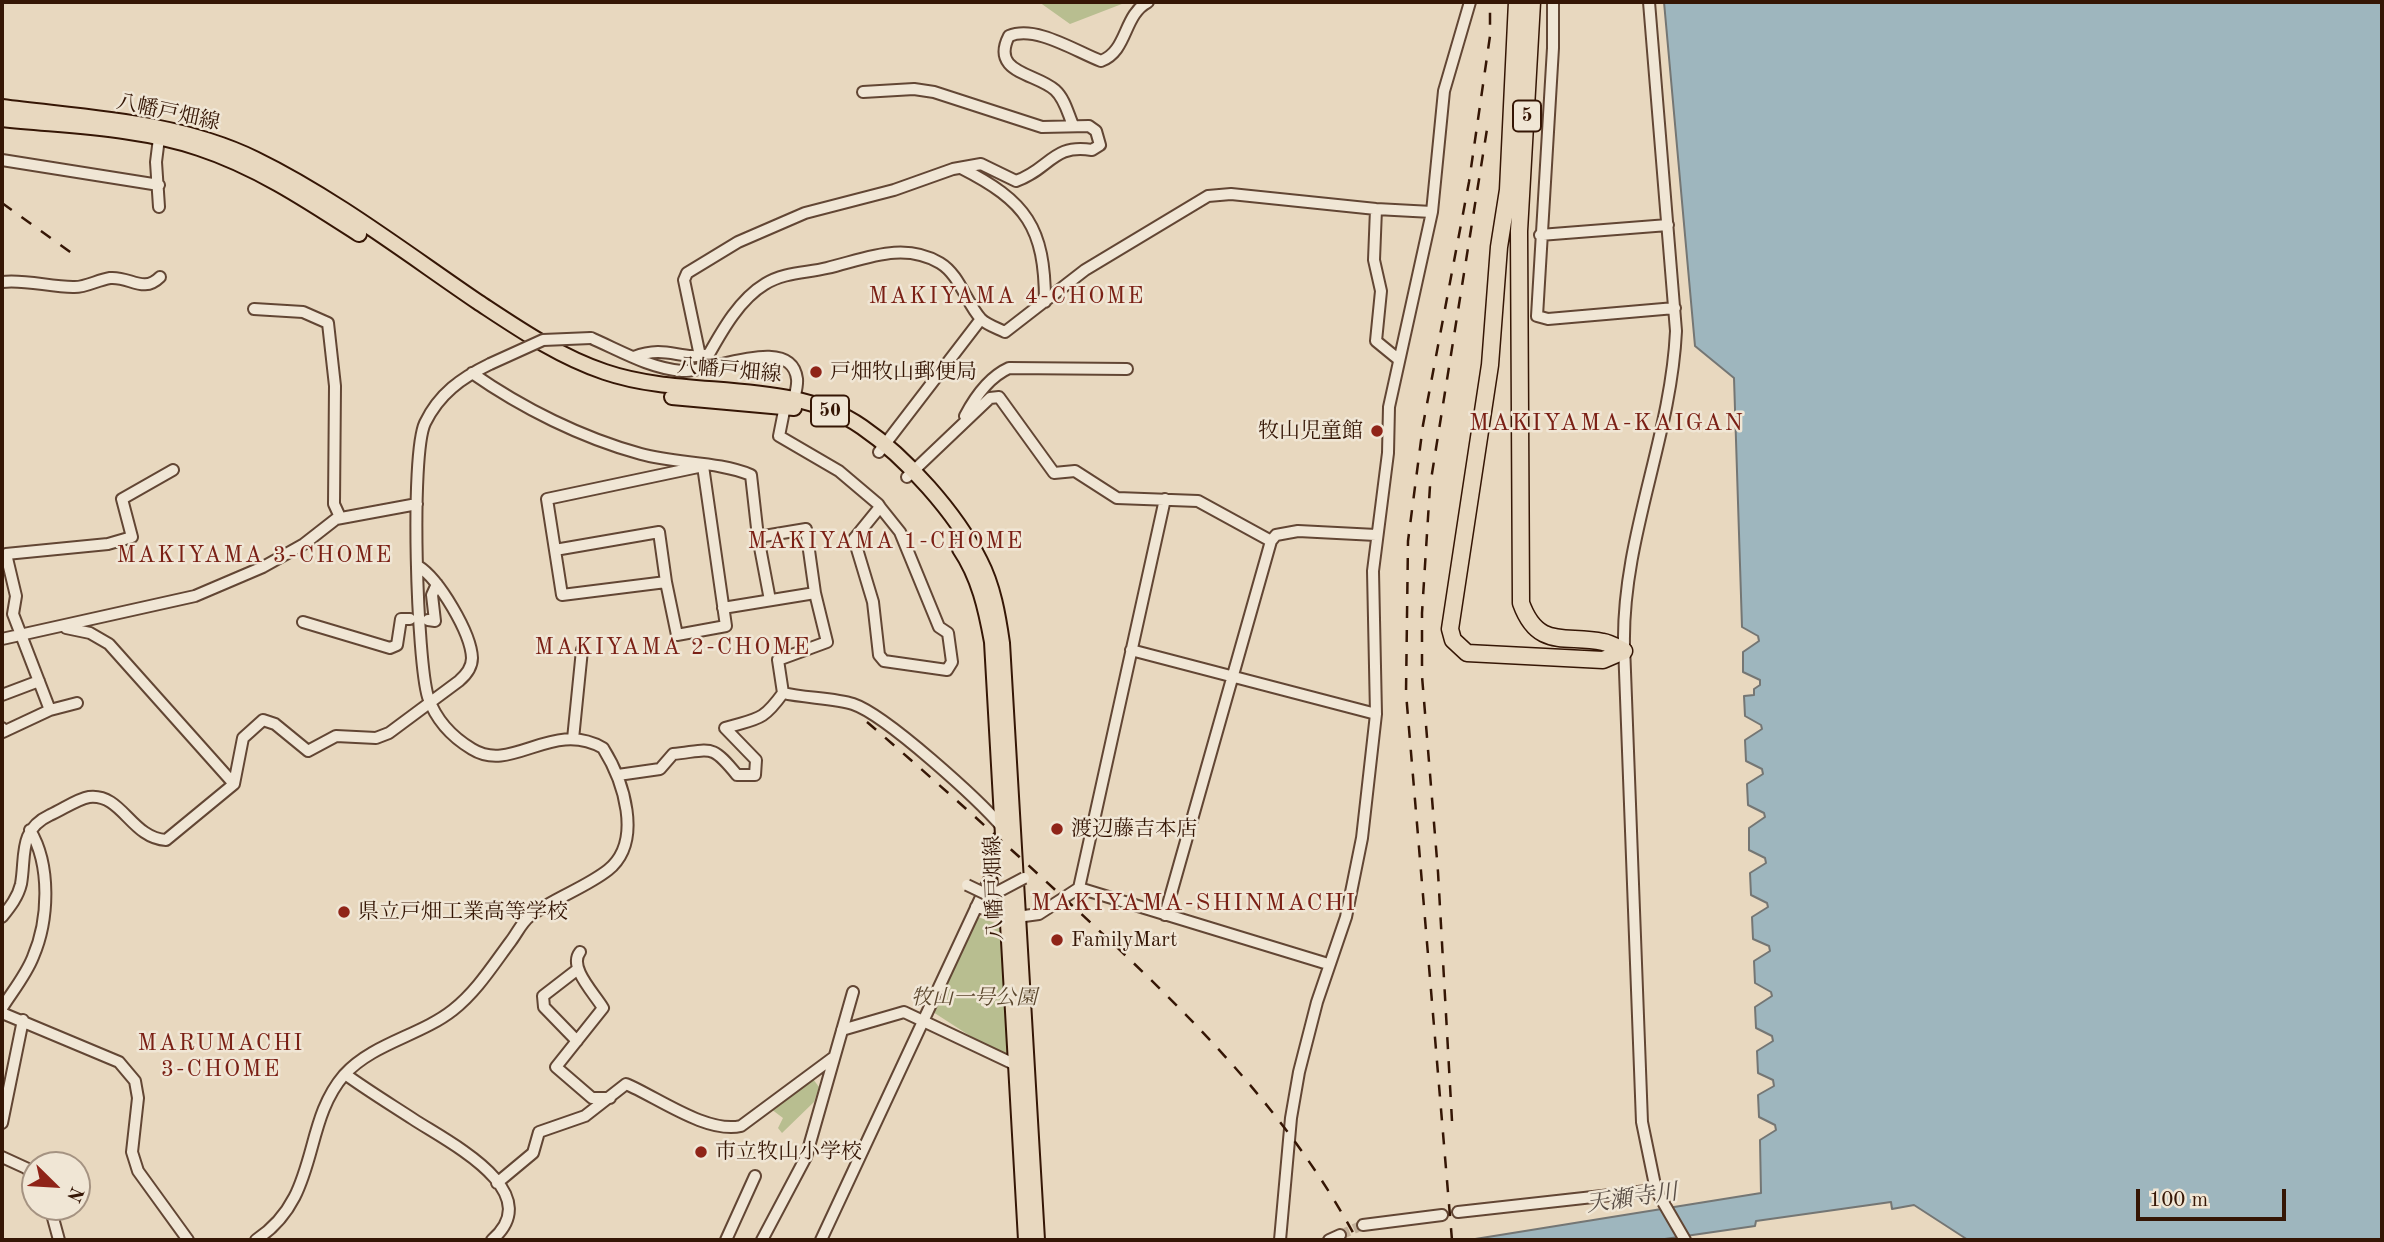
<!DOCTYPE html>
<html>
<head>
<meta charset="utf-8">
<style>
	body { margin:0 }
	#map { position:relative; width:2384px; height:1242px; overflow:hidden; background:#e8d8bf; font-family:"Old Standard TT",serif }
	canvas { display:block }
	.frame { position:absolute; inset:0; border:4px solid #351605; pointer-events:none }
	.north { position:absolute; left:21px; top:1151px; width:70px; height:70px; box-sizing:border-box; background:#f0e6d5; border:2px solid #a59382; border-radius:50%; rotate:114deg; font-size:19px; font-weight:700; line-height:28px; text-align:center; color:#351605 }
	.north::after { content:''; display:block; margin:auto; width:24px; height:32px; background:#8f2418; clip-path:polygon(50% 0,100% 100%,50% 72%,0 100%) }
	.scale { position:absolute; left:2136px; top:1189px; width:150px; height:32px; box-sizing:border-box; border:4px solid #351605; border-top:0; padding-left:9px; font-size:21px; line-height:24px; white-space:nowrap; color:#351605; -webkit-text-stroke:5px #f0e6d5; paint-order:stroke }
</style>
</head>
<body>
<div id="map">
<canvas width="2384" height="1242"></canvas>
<div class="frame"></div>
<div class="north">N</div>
<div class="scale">100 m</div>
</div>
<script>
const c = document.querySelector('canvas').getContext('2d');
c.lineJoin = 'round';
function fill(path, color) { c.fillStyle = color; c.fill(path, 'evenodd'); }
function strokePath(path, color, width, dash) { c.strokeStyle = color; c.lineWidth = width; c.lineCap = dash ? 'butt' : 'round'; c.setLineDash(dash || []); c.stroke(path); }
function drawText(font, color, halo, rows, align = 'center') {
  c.font = font + ' "Old Standard TT","Noto Serif JP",serif'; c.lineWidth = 5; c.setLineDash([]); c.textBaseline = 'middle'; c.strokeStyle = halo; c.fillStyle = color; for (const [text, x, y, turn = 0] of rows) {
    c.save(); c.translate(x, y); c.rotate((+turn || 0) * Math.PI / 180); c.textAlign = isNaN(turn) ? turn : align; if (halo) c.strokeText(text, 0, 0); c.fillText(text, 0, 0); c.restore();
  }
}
const green = new Path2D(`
	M1039,2h88l-57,22z
	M975,916l26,9 9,133 -15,-6 -62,-40z
	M813,1079l6,8 -5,15 -32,31 -4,-5 5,-10 -12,-9z`);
const water = new Path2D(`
	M1664,2h718v1238h-414l-54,-35 -22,4 -1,-7 -135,19 -1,5 -97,14h-189l292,-47 -1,-53 16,-10 -1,-5 -16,-8 -1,-22 16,-9 -1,-6 -15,-7 -1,-22 16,-10 -1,-5 -16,-8 -1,-21 17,-11 -1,-4 -16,-9 -1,-22 16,-10 -1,-5 -16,-7 -1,-22 16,-10 -1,-4 -16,-8 -1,-22 16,-10 -1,-5 -16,-8v-22l16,-11 -1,-4 -16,-8 -1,-21 16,-10 -1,-5 -16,-8 -1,-21 17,-11 -1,-4 -16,-9 -1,-20 10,-1v-6l6,-4v-5l-17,-8v-20l16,-11 -1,-5 -16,-9 -8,-249 -39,-32z`);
const minorTunnel = new Path2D(`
	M1340,1235l23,-10`);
const minor = new Path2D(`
	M1553,2v46l-16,268 11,3 127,-11
	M1649,2l27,329c-5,107 -54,207 -52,314l18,477 14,68 29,50
	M1073,125c-5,-11 -8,-26 -18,-35 -19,-17 -65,-17 -46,-54 27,-11 66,15 92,25 27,-10 22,-46 47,-59
	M2,160l157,25
	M961,168c65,33 84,59 84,134
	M159,207l-3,-45 3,-24
	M1376,209l-2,51 7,31 -5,50 22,18
	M1540,235l128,-10
	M2,282c22,-3 48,5 71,5 12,1 24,-7 37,-9 20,-2 33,16 50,-1
	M254,309l49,3 25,11 7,63 -1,118 6,13
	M591,338c30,13 58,30 91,33 29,2 109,-38 115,8 1,8 -3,18 -4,26
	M700,356l-16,-76 3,-7 51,-31 67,-29 89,-23 59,-21 28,-5 35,17c33,-11 37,-38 76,-31l8,-5 -4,-14 -7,-5 -47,1 -108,-35 -20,-3 -51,3
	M634,357c33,-13 48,5 75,-3 14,-25 31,-55 56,-70 19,-12 42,-11 62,-16 38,-9 76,-27 113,-5 20,12 26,40 41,56 6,6 16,9 24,13l80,-62 123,-74 23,-2 145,15 56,3
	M472,373c50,35 110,65 169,81 36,10 76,7 110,21l7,62
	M785,406l-6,30 60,35 39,33 2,3 20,25 39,95 9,6 4,29 -5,8 -63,-9 -5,-6 -6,-53 -19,-63 26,-32
	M965,416c10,-19 24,-39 44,-48l118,1
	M879,452l102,-133
	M703,466l23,160 -49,9 -11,-53 -104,13 -15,-96z
	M907,477l83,-79 9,-1 55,76 21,-2 42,27 81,3 73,40
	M555,550l104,-18 7,50
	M770,600l-12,-63 48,-8 9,64
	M428,620l7,1 -3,-26 5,-11
	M303,622l87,26 7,-3 4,-26h9
	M66,628l24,5 19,11 125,140
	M2,639l193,-43 68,-29 41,-23 32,-25 81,-15
	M1131,650l245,64
	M783,693c21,5 52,5 70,11 33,11 126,96 150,124
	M2,695l37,-14
	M77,703l-27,7 -37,-96 3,-18 -10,-42 102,-10 24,-7 -10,-38 51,-29
	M2,728l1,4 47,-22
	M573,739l9,-89
	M618,775l42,-6 13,-15c39,-4 38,-11 64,21h18l1,-15 -31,-32c33,-10 37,-6 58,-35l-5,-33 49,-18 -12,-49 -92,15
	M1079,888l86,-389
	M976,907l41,10 22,-3 40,-26 249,76
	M1165,915l106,-374 5,-6 22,-4 78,4
	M2,917c8,-10 16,-20 19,-33 5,-28 -3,-54 29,-69 12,-5 27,-16 39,-18 33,-4 42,41 77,43l68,-56 9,-46 20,-18 12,4 33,27 28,-15 40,2 13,-5 70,-52c7,-6 13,-13 13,-23 -1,-25 -33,-79 -54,-92
	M580,952c-12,15 14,41 23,56l-47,59 36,31h18
	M2,1008c10,-16 24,-33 31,-51 16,-37 18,-92 -3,-127
	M2,1013l117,49 16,19 3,17 -6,54 6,19 50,69
	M842,1030l62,-18 112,53
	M577,1041l-33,-34 -1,-11 35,-27
	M345,1074c22,16 45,30 68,45 33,22 136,72 79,121
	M2,1123l21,-103
	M2,1157l24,11 9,8
	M497,1183l36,-30 6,-21 46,-16 41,-32c31,13 81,50 115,42l93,-69
	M50,1207l9,33
	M1458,1212l198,-22
	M1363,1225l79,-10
	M256,1240c65,-43 45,-115 88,-165 29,-32 76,-39 109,-65 24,-19 40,-45 58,-69 6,-8 11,-19 19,-25 24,-18 55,-28 78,-46 36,-29 15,-90 -5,-122 -51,-29 -91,26 -131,1 -20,-12 -36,-29 -44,-52 -11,-36 -18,-242 -3,-274 14,-29 36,-45 65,-59
	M726,1240l29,-64
	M762,1240l44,-83 47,-165
	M821,1240l174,-373 5,-23
	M1280,1240l11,-122 8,-46 18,-70 29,-85 16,-79 14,-124 -3,-143 15,-118 1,-46 43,-195 12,-121 26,-89
	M1329,1240l11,-5`);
const major = new Path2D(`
	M2,107c85,11 175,14 253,52 78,38 151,94 223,143 41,27 80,54 127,70 82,28 185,5 257,55 44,30 94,86 118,134 13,25 18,54 22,82l35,597
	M2,119c64,7 135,8 197,29 58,19 109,53 160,86
	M672,397l122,11
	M960,549c19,28 26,60 32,93l34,598`);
const highway = new Path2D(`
	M1517,2l-9,188 -9,57 -9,118 -40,264 3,11 14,13 136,7 21,-9
	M1532,2l-13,229 2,372c17,47 44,31 82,39 7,1 15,6 21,9`);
const rail = new Path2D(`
	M2,203l75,54
	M867,722c71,61 141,124 210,188 108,100 210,199 280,330
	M1452,1121l-14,-249 -16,-196v-63l8,-127 58,-363
	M1452,1240l-46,-547 2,-152 15,-116 46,-243 21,-146v-34`);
const minorBridge = new Path2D(`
	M490,364l53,-24 48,-2
	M967,885l23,11
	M993,911l-3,-15 34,-18`);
const markers = [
	[816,372,7,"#8f2418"],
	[1377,431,7,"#8f2418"],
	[1057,829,7,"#8f2418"],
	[344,912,7,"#8f2418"],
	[1057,940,7,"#8f2418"],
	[701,1152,7,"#8f2418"]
];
const shields = [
	[1527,116,28],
	[830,411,38]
];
const shieldNames = [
	["5",1527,116],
	["50",830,411]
];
const streetNames = [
	["八幡戸畑線",168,113,12],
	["八幡戸畑線",729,371,5],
	["八幡戸畑線",995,888,-92]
];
const poiNames = [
	["戸畑牧山郵便局",830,372],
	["牧山児童館",1363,431,"right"],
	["渡辺藤吉本店",1071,829],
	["県立戸畑工業高等学校",358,912],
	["FamilyMart",1071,940],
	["市立牧山小学校",715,1152]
];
const parkNames = [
	["牧山一号公園",974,998]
];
const neighbourhoodNames = [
	["MAKIYAMA 4-CHOME",1007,297],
	["MAKIYAMA 1-CHOME",886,542],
	["MAKIYAMA 3-CHOME",255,556],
	["MAKIYAMA 2-CHOME",673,648],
	["MARUMACHI",221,1044],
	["3-CHOME",221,1070]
];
const waterNames = [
	["天瀬寺川",1632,1199,-8]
];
const quarterNames = [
	["MAKIYAMA-KAIGAN",1607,424],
	["MAKIYAMA-SHINMACHI",1194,904]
];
fill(green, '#b8be90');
fill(water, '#9eb6be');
strokePath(water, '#747674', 2);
strokePath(minorTunnel, '#c4b19a', 10, [10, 5]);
strokePath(minor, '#624634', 14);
strokePath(major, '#351605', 18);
strokePath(highway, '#351605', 19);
strokePath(minor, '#f0e6d5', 10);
strokePath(major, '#e8d8bf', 14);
strokePath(highway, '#e8d8bf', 16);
strokePath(rail, '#351605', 2.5, [12, 12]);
strokePath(minorBridge, '#624634', 14, []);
strokePath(minorBridge, '#f0e6d5', 10);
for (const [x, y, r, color] of markers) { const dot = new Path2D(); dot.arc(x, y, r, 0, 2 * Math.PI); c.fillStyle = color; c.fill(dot); strokePath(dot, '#f0e6d5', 2.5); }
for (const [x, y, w] of shields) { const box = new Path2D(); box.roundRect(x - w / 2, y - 15.5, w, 31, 5); c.fillStyle = '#f0e6d5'; c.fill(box); strokePath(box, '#351605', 2); }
drawText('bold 19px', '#351605', null, shieldNames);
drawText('21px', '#351605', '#f0e6d5', streetNames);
drawText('21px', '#351605', '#f0e6d5', poiNames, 'left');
drawText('italic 21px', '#5c482f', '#f0e6d5', parkNames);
c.letterSpacing = '2px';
drawText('23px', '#7a1f14', '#f0e6d5', neighbourhoodNames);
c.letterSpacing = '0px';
drawText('italic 23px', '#5a4e46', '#f0e6d5', waterNames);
c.letterSpacing = '2px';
drawText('24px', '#7a1f14', '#f0e6d5', quarterNames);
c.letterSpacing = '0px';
</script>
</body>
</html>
